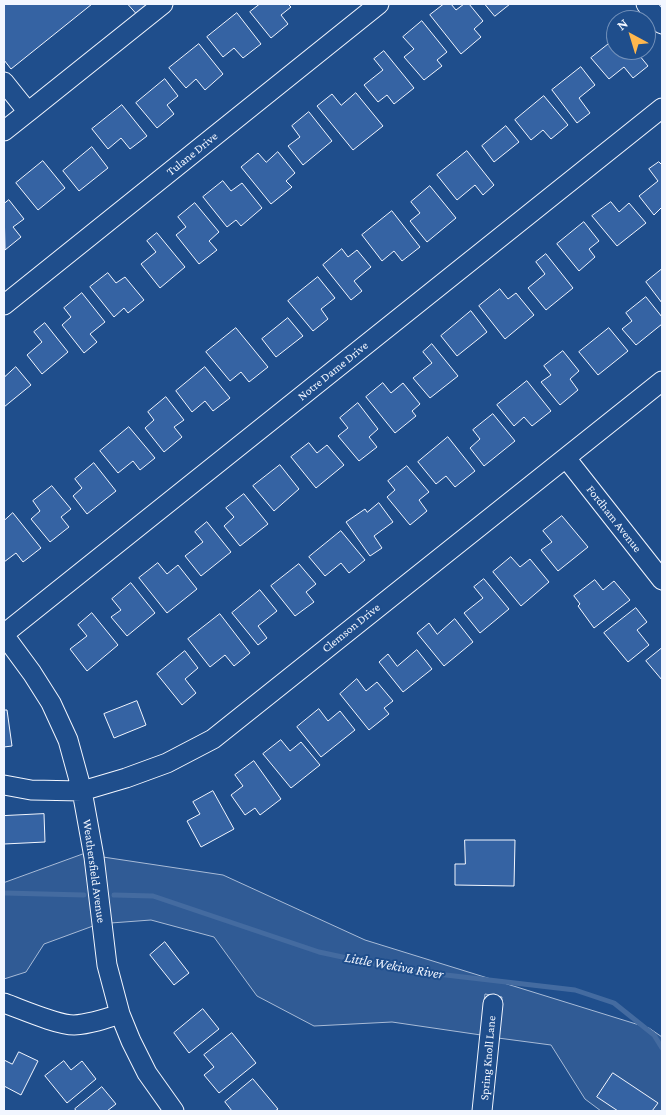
<!DOCTYPE html>
<html>
<head>
<meta charset="utf-8">
<style>
	body { margin:0 }
	#map { position:relative; width:666px; height:1115px; overflow:hidden; background:#1f4e8c; font-family:"Crimson Pro",serif }
	canvas { display:block }
	.frame { position:absolute; inset:0; border:5px solid #f2f6ff; pointer-events:none }
	.north { position:absolute; left:606px; top:10px; width:50px; height:50px; box-sizing:border-box; background:#1f4e8c; border:1px solid #7391ba; border-radius:50%; rotate:321deg; font-size:14px; font-weight:700; line-height:20px; text-align:center; color:#f2f6ff }
	.north::after { content:''; display:block; margin:auto; width:18px; height:22px; background:#ffb74d; clip-path:polygon(50% 0,100% 100%,50% 72%,0 100%) }
</style>
</head>
<body>
<div id="map">
<canvas width="666" height="1115"></canvas>
<div class="frame"></div>
<div class="north">N</div>
</div>
<script>
const c = document.querySelector('canvas').getContext('2d');
c.lineJoin = 'round';
function fill(path, color) { c.fillStyle = color; c.fill(path, 'evenodd'); }
function strokePath(path, color, width, dash) { c.strokeStyle = color; c.lineWidth = width; c.lineCap = dash ? 'butt' : 'round'; c.setLineDash(dash || []); c.stroke(path); }
function drawText(font, color, halo, rows, align = 'center') {
  c.font = font + ' "Crimson Pro",serif'; c.lineWidth = 4; c.setLineDash([]); c.textBaseline = 'middle'; c.strokeStyle = halo; c.fillStyle = color; for (const [text, x, y, turn = 0] of rows) {
    c.save(); c.translate(x, y); c.rotate((+turn || 0) * Math.PI / 180); c.textAlign = isNaN(turn) ? turn : align; if (halo) c.strokeText(text, 0, 0); c.fillText(text, 0, 0); c.restore();
  }
}
const built = new Path2D(`
	M83,854h1l9,72 -49,18 -18,28 -22,7v-96z
	M103,857l120,18 142,65 284,88 13,9v74h-61l-16,-12 -34,-54 -53,-7 4,-41 -17,-3 -4,41 -89,-13 -78,4 -57,-30 -43,-59 -63,-17 -40,3z`);
const stream = new Path2D(`
	M4,893l80,2
	M114,895l39,1 166,56 84,18 172,20 39,13 40,32 8,13`);
const building = new Path2D(`
	M4,4h88l-81,65 -7,-9z
	M128,4h21l-12,10z
	M260,4h28l3,3 -10,8 7,9 -17,14 -21,-26z
	M444,4h7l5,6 8,-6h5l14,17 -9,8 7,8 -20,17 -31,-39z
	M485,4h25l-15,12z
	M237,13l24,31 -18,14 -9,-10 -11,9 -16,-20z
	M422,21l25,31 -10,8 5,6 -18,14 -20,-23 10,-8 -11,-12z
	M616,38v12h19l13,16 -15,12 -9,-11 -15,12 -18,-21z
	M199,44l24,30 -18,16 -9,-11 -10,9 -17,-20z
	M384,51l30,37 -20,16 -7,-9 -9,7 -14,-17 19,-15 -9,-11z
	M581,67l14,18 -16,13 11,15 -13,10 -25,-33z
	M165,79l13,17 -11,9 7,9 -17,14 -21,-25z
	M356,93l27,33 -30,24 -36,-44 15,-12 9,11z
	M544,96l24,29 -17,14 -8,-9 -12,10 -16,-20z
	M122,105l25,31 -17,13 -9,-11 -13,11 -16,-20z
	M309,112l23,29 -29,24 -15,-19 12,-9 -8,-11z
	M506,126l13,16 -25,20 -12,-16z
	M92,147l16,21 -29,23 -16,-20z
	M467,151l27,34 -11,10 -8,-10 -18,15 -20,-25z
	M278,152l17,21 -9,8 6,6 -21,17 -30,-37 17,-14 8,9z
	M43,161l22,27 -27,22 -22,-27z
	M659,162l3,3v42l-8,8 -15,-19 19,-15 -9,-12z
	M223,181l8,10 11,-8 20,25 -21,18 -5,-6 -9,7 -24,-30z
	M430,186l26,32 -29,24 -17,-21 10,-8 -9,-11z
	M9,200l15,19 -11,8 8,10 -16,13 -1,-46z
	M611,202l8,10 10,-9 17,20 -29,23 -25,-30z
	M195,203l24,29 -10,9 8,9 -18,14 -23,-29 10,-8 -8,-10z
	M392,211l28,36 -18,14 -8,-10 -12,10 -20,-26z
	M584,222l15,19 -10,8 6,8 -16,14 -22,-27z
	M157,233l28,34 -25,21 -19,-24 15,-12 -9,-11z
	M342,249l6,8 9,-7 14,17 -17,14 8,10 -11,9 -28,-35z
	M546,254l27,34 -27,22 -18,-22 17,-14 -9,-12z
	M662,269v34l-16,-21z
	M108,273l8,10 9,-6 19,23 -16,13 -4,-5 -10,9 -24,-30z
	M318,277l17,21 -14,11 7,10 -15,12 -25,-30z
	M500,289l8,10 8,-6 18,22 -29,24 -26,-33z
	M82,293l23,29 -15,12 7,8 -13,11 -22,-28 9,-8 -7,-9z
	M646,297l16,20v7l-26,21 -14,-16 10,-8 -6,-8z
	M471,311l16,21 -30,24 -16,-20z
	M288,318l15,18 -27,21 -14,-18z
	M45,323l23,29 -26,22 -15,-19 15,-13 -8,-10z
	M236,328l32,39 -19,15 -8,-10 -11,9 -24,-29z
	M609,328l19,23 -30,24 -19,-23z
	M432,344l26,32 -28,22 -17,-20 19,-15 -9,-11z
	M563,351l16,20 -9,8 8,11 -18,15 -19,-23 10,-7 -7,-9z
	M16,367l15,18 -27,22v-33l1,2z
	M205,367l25,31 -17,13 -8,-10 -13,11 -16,-21z
	M527,381l24,30 -19,15 -8,-9 -10,9 -17,-21z
	M383,383l8,10 12,-10 17,21 -8,7 4,5 -21,17 -29,-36z
	M166,397l18,23 -10,7 8,10 -18,15 -19,-24 9,-8 -6,-8z
	M358,403l20,26 -9,8 8,10 -18,14 -21,-25 10,-8 -8,-10z
	M493,414l22,27 -31,25 -14,-18 10,-9 -7,-9z
	M129,427l26,31 -15,12 -7,-9 -15,12 -18,-22z
	M448,437l27,34 -20,16 -9,-11 -10,8 -18,-22z
	M309,443l8,10 10,-8 17,20 -28,23 -25,-31z
	M94,463l22,28 -29,23 -14,-18 9,-8 -7,-9z
	M280,465l19,24 -25,22 -21,-25z
	M407,466l22,26 -10,8 8,11 -17,14 -23,-28 8,-7 -7,-9z
	M52,486l19,23 -10,8 8,10 -19,15 -19,-23 9,-8 -7,-10z
	M244,494l24,30 -28,22 -16,-20 10,-9 -8,-9z
	M379,503l14,19 -19,14 8,12 -12,8 -24,-34 19,-13 2,3z
	M13,513l28,35 -18,14 -7,-9 -12,9v-41z
	M562,516l26,31 -30,24 -17,-21 11,-8 -9,-11z
	M207,522l24,30 -30,24 -16,-20 18,-14 -8,-10z
	M341,531l24,29 -16,13 -8,-10 -16,13 -16,-19z
	M511,557l9,10 10,-8 19,23 -28,24 -28,-34z
	M158,563l9,11 11,-9 19,24 -30,24 -28,-35z
	M299,564l17,20 -10,8 8,10 -19,14 -24,-30z
	M484,579l25,30 -29,24 -16,-20 19,-15 -9,-11z
	M595,580l8,10 11,-9 16,19 -36,28 -16,-22 2,-2 -6,-8z
	M131,583l24,30 -28,23 -16,-19 10,-7 -9,-11z
	M260,590l17,21 -19,15 9,12 -9,7 -26,-32z
	M636,608l11,14 -10,8 12,15 -21,17 -24,-29z
	M92,613l26,32 -31,26 -17,-22 17,-13 -9,-11z
	M220,614l30,39 -16,13 -9,-11 -15,12 -22,-28z
	M455,619l18,23 -29,24 -27,-33 12,-10 8,11z
	M662,648v32l-16,-19z
	M417,650l15,19 -29,23 -24,-30 9,-8 9,12z
	M185,651l13,17 -13,11 11,14 -14,12 -25,-31z
	M357,679l9,12 11,-9 16,19 -9,7 5,6 -20,16 -29,-36z
	M137,701l9,24 -32,13 -10,-24z
	M319,709l9,12 12,-10 15,19 -34,27 -24,-30z
	M4,710h3l5,36 -8,1z
	M281,740l9,11 11,-9 19,23 -29,23 -28,-34z
	M254,761l27,38 -21,16 -5,-7 -10,7 -14,-20 12,-9 -8,-11z
	M213,791l21,38 -33,18 -14,-26 13,-7 -7,-12z
	M44,814l1,28 -41,2v-28z
	M465,840h50l-1,46 -59,-1v-21h10z
	M165,942l24,31 -15,12 -24,-30z
	M203,1009l16,20 -30,24 -15,-20z
	M232,1033l24,30 -37,30 -15,-18 10,-8 -10,-12z
	M19,1052l19,9 -17,34 -17,-9v-26l8,4z
	M64,1061l7,9 11,-9 14,18 -29,24 -22,-27z
	M613,1073l45,30 -6,8h-34l-21,-14z
	M253,1079l25,30 -3,2h-43l-7,-9z
	M102,1087l14,17 -9,7h-31l-1,-2z`);
const minor = new Path2D(`
	M646,4l16,20
	M4,82l24,30 135,-108
	M4,131l24,-19
	M4,305l375,-301
	M566,458l96,122
	M4,634l658,-526
	M4,635l28,38 19,30 17,37 14,51 12,66 13,108 13,49 11,27 16,32 27,38
	M4,785l27,5 51,1 44,-13 41,-15 46,-24 449,-358
	M4,1003c17,6 53,22 70,22 16,-1 31,-6 46,-11
	M482,1111l11,-107`);
const streetNames = [
	["Tulane Drive",192,154,-39],
	["Notre Dame Drive",333,371,-39],
	["Fordham Avenue",614,519,52],
	["Clemson Drive",351,628,-39],
	["Weathersfield Avenue",94,871,82],
	["Spring Knoll Lane",488,1058,-85]
];
const waterNames = [
	["Little Wekiva River",394,966,10]
];
fill(built, '#305b95');
strokePath(built, '#a8bbd7', 1);
strokePath(stream, '#446ba0', 5);
fill(building, '#3563a3');
strokePath(building, '#f2f6ff', 1);
strokePath(minor, '#f2f6ff', 21);
strokePath(minor, '#1f4e8c', 19);
drawText('12px', '#f2f6ff', '#1f4e8c', streetNames);
drawText('italic 14px', '#f2f6ff', '#1f4e8c', waterNames);
</script>
</body>
</html>
